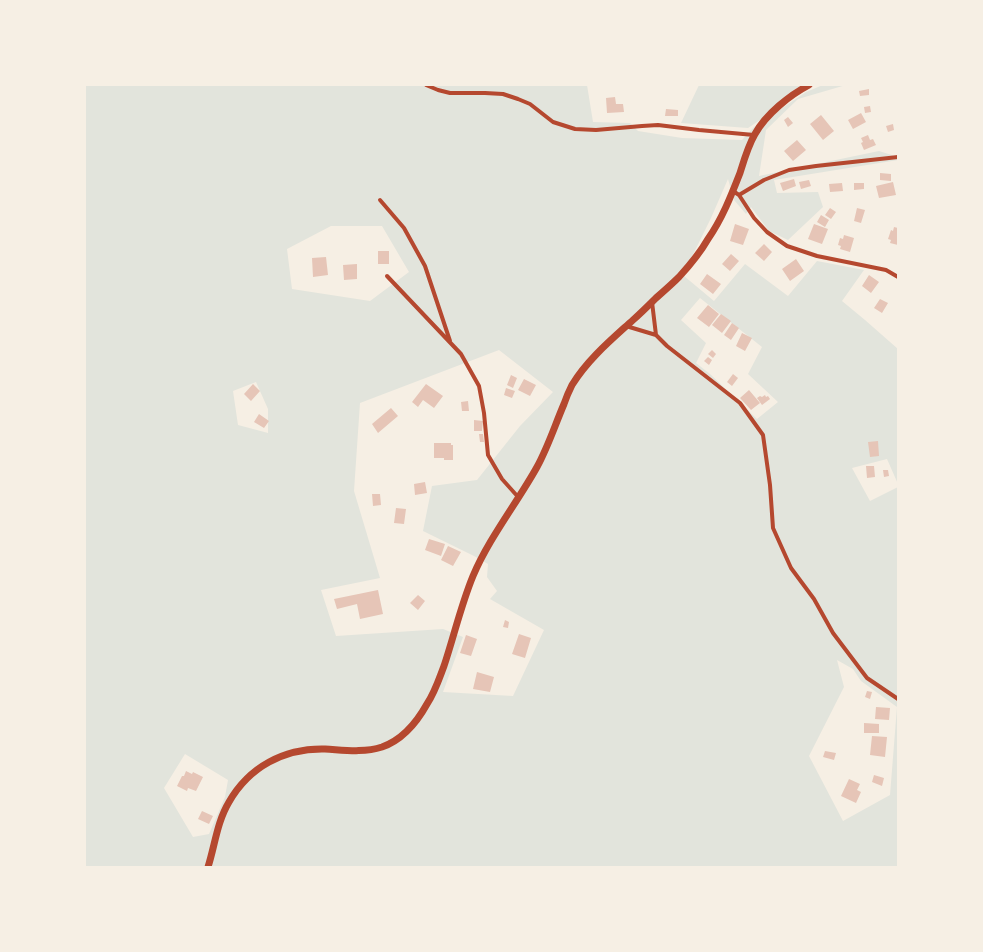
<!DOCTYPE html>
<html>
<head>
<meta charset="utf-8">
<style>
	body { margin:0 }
	#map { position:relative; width:983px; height:952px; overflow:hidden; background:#f6efe4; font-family:Helvetica,sans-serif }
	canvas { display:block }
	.frame { position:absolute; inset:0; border:86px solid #f6efe4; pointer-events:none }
</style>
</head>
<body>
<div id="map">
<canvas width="983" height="952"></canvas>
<div class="frame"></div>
</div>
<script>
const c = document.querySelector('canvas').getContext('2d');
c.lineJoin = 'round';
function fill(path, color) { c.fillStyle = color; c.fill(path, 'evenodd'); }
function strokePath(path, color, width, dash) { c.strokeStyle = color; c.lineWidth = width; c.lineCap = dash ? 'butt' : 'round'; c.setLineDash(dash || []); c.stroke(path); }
const green = new Path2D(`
	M85,85h502l6,37 37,1 8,8 44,7 60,2 12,-13 52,-35 17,-7h23l-48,14 -32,31 -7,46 120,-25 19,6v3l-124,20 3,13 41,-1 5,15 -35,33 -19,-9 -18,-24 -5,7 -12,-14 -6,-21 -17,39 -33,67 6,-9 30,25 31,-37 43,32 29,-35 47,9 -22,31 23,19 33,29v135l-11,-25 -35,9 18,33 28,-14v380h-813zM331,226h51l27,46 -39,29 -78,-12 -5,-40zM700,298l62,49 -14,27 30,28 -21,17 -47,-45 -14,-11 10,-20 -25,-23zM499,350l54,42 -33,34 -43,54 -45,6 -9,45 51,25 14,8 -1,13 10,14 -7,8 54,31 -31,66 -70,-4 20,-55 -20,-8 -107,7 -15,-46 59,-12 -26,-87 6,-88zM256,382l12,27v24l-30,-8 -5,-34zM837,660l16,9 8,12 36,26 -7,88 -47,26 -34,-65 35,-69zM185,754l43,26 -3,17 -16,37 -16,3 -29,-49z
	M699,85h114l-65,43 -67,-5z`);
const building = new Path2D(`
	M869,89v6l-9,1 -1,-5z
	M615,97l1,7h7l1,8 -17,1 -1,-15z
	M870,106l1,6 -6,1 -1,-6z
	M666,109l12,1v6h-13z
	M861,113l5,9 -13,7 -5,-9z
	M821,115l13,16 -11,9 -13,-16z
	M788,117l5,6 -5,4 -4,-7z
	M893,124l1,6 -6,2 -2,-6z
	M868,135l2,5 3,-1 3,6 -12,5 -3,-7 2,-1 -2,-4z
	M797,140l9,10 -13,11 -9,-10z
	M880,173l11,1v7l-11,-1z
	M794,179l2,7 -13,5 -3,-8z
	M809,180l2,6 -10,3 -2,-7z
	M893,182l3,13 -17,3 -3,-12z
	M842,183l1,8 -13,1 -1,-8z
	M854,183h10v6l-10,1z
	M830,208l6,4 -5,7 -6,-4z
	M857,208l8,2 -4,13 -7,-2z
	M821,215l8,5 -4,7 -8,-5z
	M735,224l14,5 -6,16 -13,-4z
	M814,224l14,5 -6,15 -14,-5z
	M894,227l4,1v17l-8,-2 1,-3 -3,-1 3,-9 2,1z
	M844,235l10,3 -4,14 -10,-3 1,-3 -3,-1 2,-7 3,1z
	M764,244l8,8 -8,9 -9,-8z
	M378,251h11v13h-11z
	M731,254l8,7 -9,10 -8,-7z
	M326,257l2,18 -15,2 -1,-19z
	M796,259l8,12 -14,10 -8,-12z
	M357,264v15l-13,1 -1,-15z
	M707,274l14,10 -8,10 -13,-10z
	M869,275l10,7 -8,11 -9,-7z
	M880,299l8,4 -6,10 -8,-5z
	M708,305l11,9 -10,13 -12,-9z
	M721,314l10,7 -9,12 -10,-8z
	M732,323l7,5 -8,12 -7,-5z
	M742,333l10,5 -7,13 -9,-5z
	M712,350l4,4 -3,4 -5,-4z
	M708,357l4,3 -3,5 -5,-4z
	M733,374l5,4 -6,8 -5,-4z
	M511,375l6,3 -4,10 -6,-3z
	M524,379l12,6 -6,11 -12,-6z
	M253,384l7,7 -9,10 -7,-7z
	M426,384l17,12 -9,12 -11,-8 -5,7 -6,-5z
	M506,388l9,3 -3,7 -8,-3z
	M749,390l11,13 -9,7 -11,-12z
	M765,395l1,2 2,-1 2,3 -8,6 -5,-7 3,-2 2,1z
	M468,401l1,10h-7l-1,-9z
	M391,408l7,8 -20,17 -6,-9z
	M259,414l10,7 -5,7 -10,-6z
	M474,420l9,1 -1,10h-8z
	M479,434h4l1,8h-4z
	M878,441l1,15 -9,1 -2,-15z
	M434,443h17v2h2v15h-9v-2h-10z
	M866,466h8l1,11 -8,1z
	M883,470h5l1,6 -5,1z
	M425,482l2,11 -12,2 -1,-11z
	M372,494h8l1,11 -8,1z
	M396,508l10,1 -2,15 -10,-1z
	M429,539l16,5 -4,12 -16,-6z
	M448,546l13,6 -8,14 -12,-6z
	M378,590l5,24 -23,5 -3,-15 -20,5 -3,-10z
	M418,595l7,6 -7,9 -8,-7z
	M505,620l4,2 -1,6 -5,-1z
	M519,634l12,4 -6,20 -13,-4z
	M466,635l11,4 -6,17 -11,-3z
	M477,672l17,5 -4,15 -17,-3z
	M867,691l5,1 -2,7 -5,-2z
	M876,707l14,1 -1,12 -14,-1z
	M864,723l15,1v9h-15z
	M872,736l15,1 -2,20 -15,-2z
	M825,751l11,2 -2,7 -11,-3z
	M186,771l6,3 1,-2 10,5 -7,14 -8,-3 -1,3 -10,-5 5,-10h2z
	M874,775l10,3 -2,8 -10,-4z
	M849,779l11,5 -3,6 4,2 -5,11 -15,-7z
	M202,811l11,5 -4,8 -11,-5z`);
const minor = new Path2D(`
	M426,85l12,5 12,3h35l18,1 15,5 12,5 23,18 22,7 21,1 46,-4 16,-1 41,5 55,5
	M733,191l6,4 15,23 13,14 20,14 30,10 69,14 12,7
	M739,195l25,-15 25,-10 27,-4 82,-9
	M380,200l24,28 21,38 25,75
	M387,276l74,78 18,32 5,27 4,42 14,24 17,19
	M652,302l4,33
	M626,326l30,9 11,11 73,57 23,32 7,50 3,43 18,40 23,31 19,34 34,45 31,21`);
const tertiary = new Path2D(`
	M208,867c7,-22 9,-45 21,-65 20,-35 55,-54 96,-53 19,1 38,4 57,-2 20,-7 35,-25 45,-43 8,-12 12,-25 17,-38 10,-30 17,-61 29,-90 16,-38 44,-73 64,-109 11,-20 18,-42 27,-63 2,-6 5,-13 8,-19 16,-26 39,-45 61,-65 8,-7 15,-14 23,-22 8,-7 16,-14 23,-21 11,-12 21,-24 29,-38 14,-20 23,-43 32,-66 4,-13 8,-27 15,-39 11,-20 35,-39 54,-49`);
fill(green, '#e2e4dc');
fill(building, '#e6c5b7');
strokePath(minor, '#b5482f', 4);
strokePath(tertiary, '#b5482f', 7);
</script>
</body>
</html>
